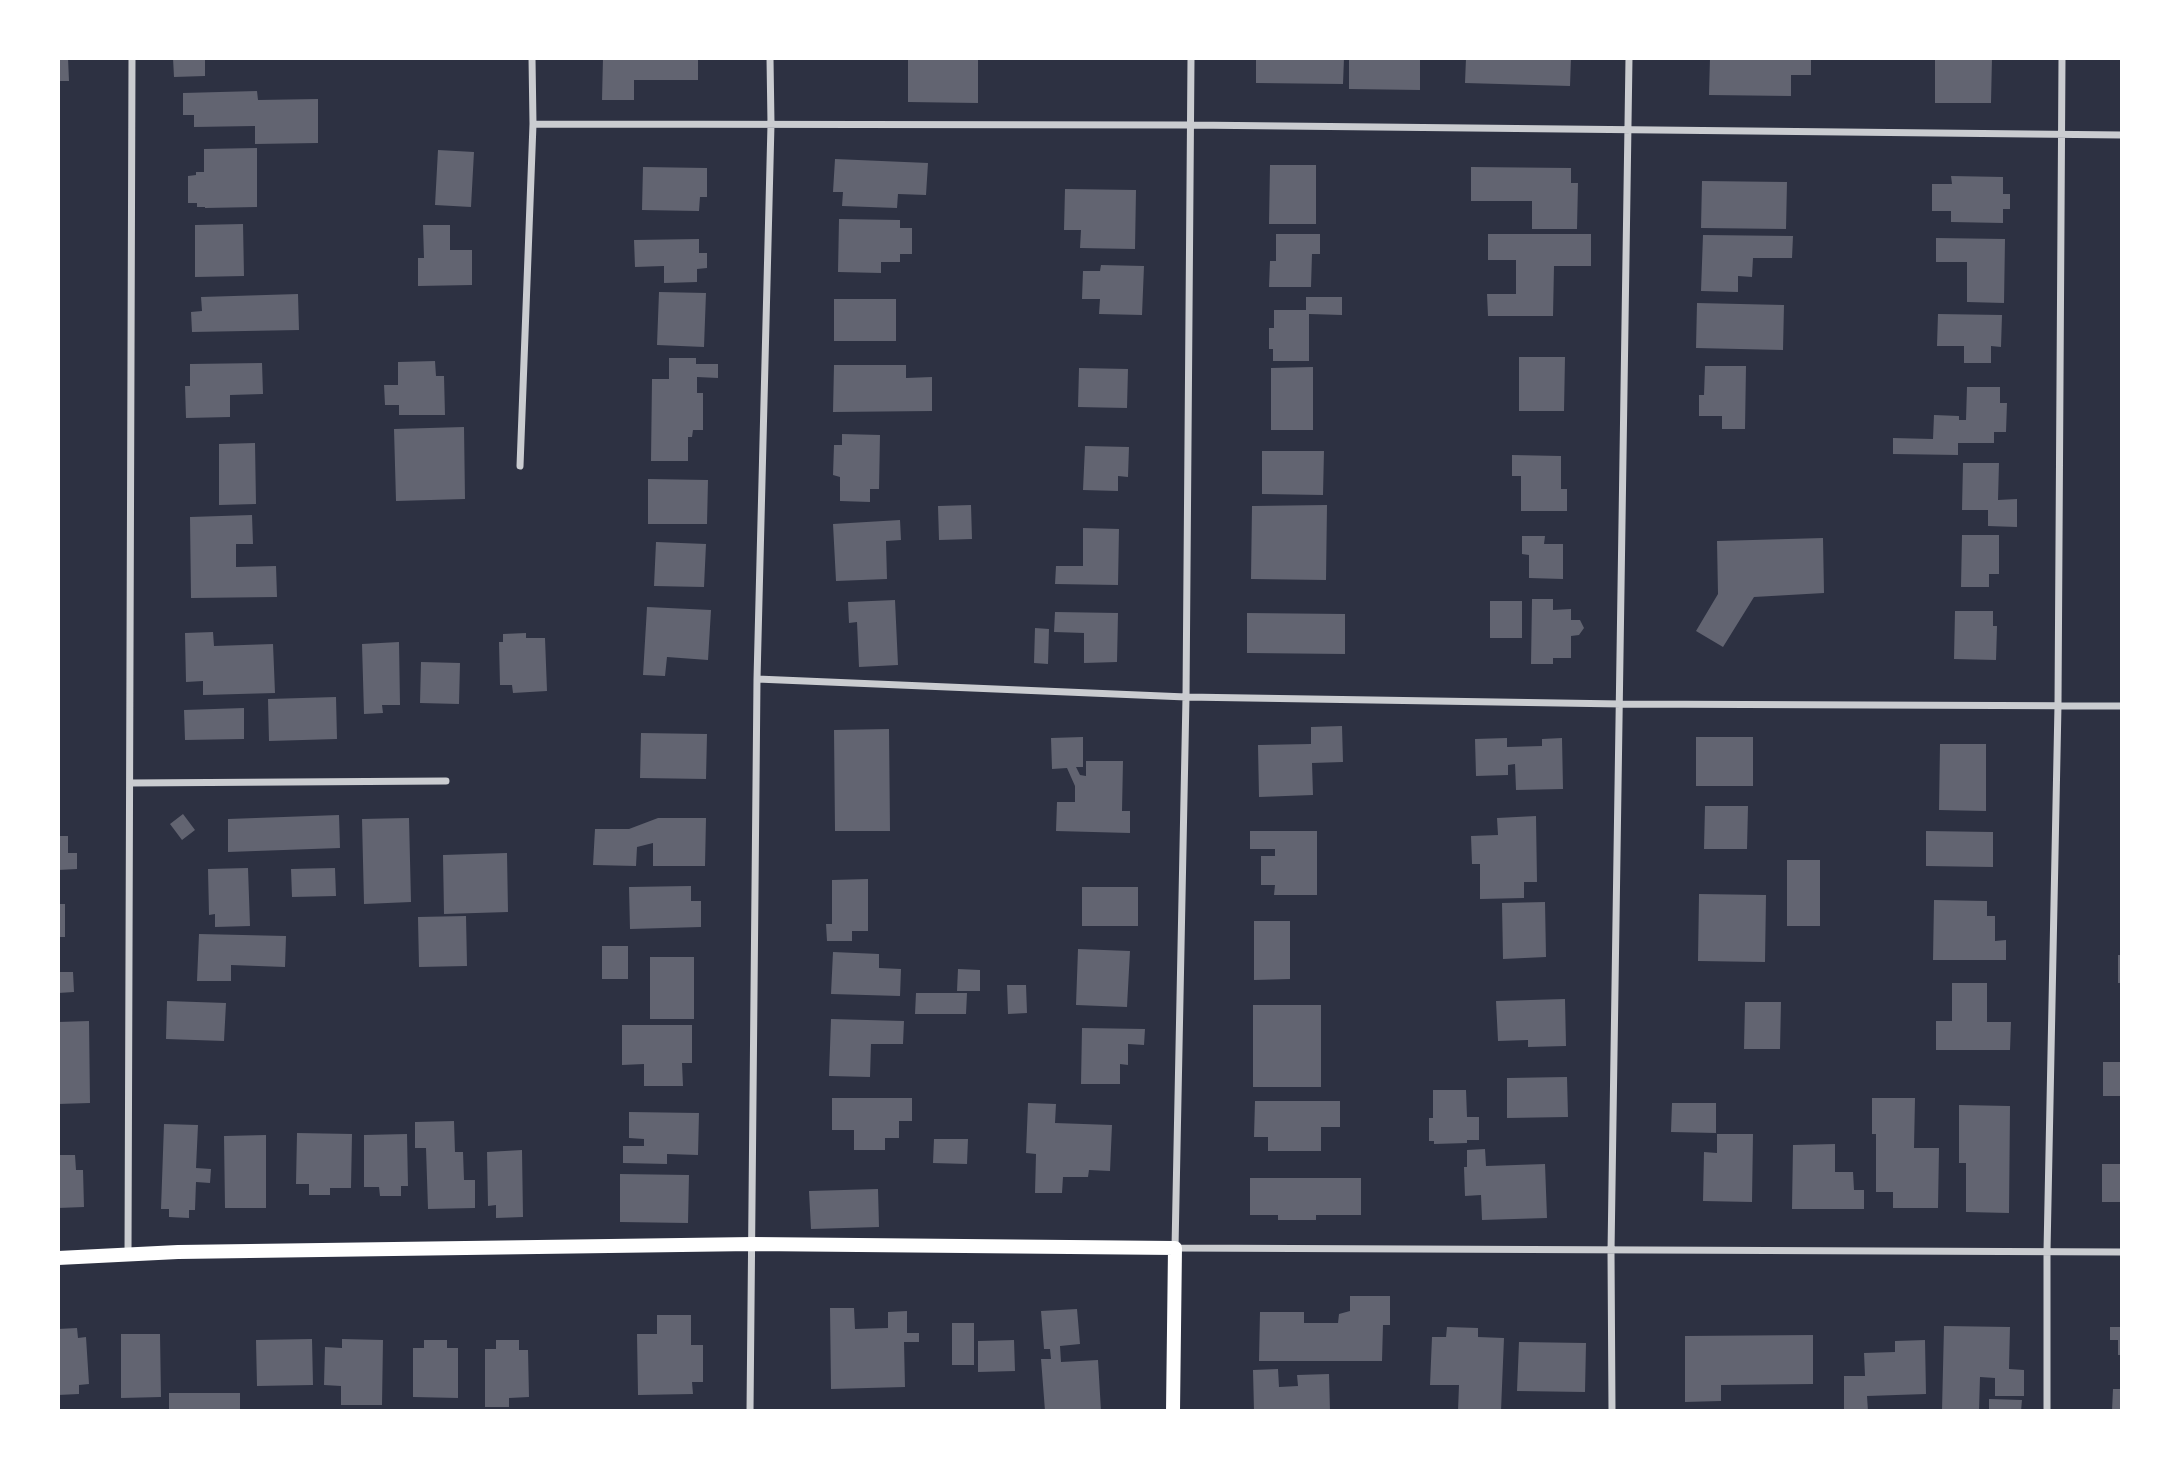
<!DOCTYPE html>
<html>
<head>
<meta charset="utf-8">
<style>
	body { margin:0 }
	#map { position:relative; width:2180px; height:1469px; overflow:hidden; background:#2d3142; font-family:Lato,sans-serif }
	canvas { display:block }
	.frame { position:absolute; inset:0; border:60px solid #fff; pointer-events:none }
</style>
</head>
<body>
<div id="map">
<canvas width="2180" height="1469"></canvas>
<div class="frame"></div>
</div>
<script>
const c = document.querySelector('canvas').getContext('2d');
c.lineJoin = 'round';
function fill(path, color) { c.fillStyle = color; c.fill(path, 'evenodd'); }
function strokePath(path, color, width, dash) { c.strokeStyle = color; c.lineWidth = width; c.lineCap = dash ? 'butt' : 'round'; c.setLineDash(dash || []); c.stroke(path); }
const building = new Path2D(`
	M58,58h10l1,23h-11z
	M173,58h32v18l-31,1z
	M603,58h95v22h-64v20h-32z
	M908,58h70v45l-70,-1z
	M1256,58h88l-1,26 -87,-1z
	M1349,58h71v32l-71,-1z
	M1466,58h105l-1,28 -105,-3z
	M1710,58l59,2v-2h42v17h-20v21l-82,-1z
	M1935,58h57l-1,45h-56z
	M257,91l1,9 60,-1v44l-63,1v-18l-61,1v-12h-11v-22z
	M257,148v59l-52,1v-1h-8v-4h-9v-27l8,-1v-3h8v-23z
	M438,150l36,2 -3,55 -36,-2z
	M835,159l93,4 -2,32 -28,-1 -1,14 -55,-2 1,-14h-10z
	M1270,165h46v59h-47z
	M643,167l64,1v29h-7l-1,14 -57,-1z
	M1471,167l100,1v15h7l-1,46h-45v-28h-61z
	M1951,176l52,1v17h7v15h-7v14l-52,-1v-11h-19v-27h20z
	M1702,181l85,1 -1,47 -85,-1z
	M1065,189l71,1 -1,59 -55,-1 1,-18h-17z
	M839,219l61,1v8h12v26h-12v8h-19v11l-43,-1z
	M243,224l1,52 -49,1v-52z
	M423,225h27v25h22v35l-54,1v-28h6z
	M1276,234h44v20h-8l-1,33h-42l1,-26h6z
	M1488,234h103v32h-37l-1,50h-65l-1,-22h29v-34h-28z
	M1703,235l90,1 -1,22h-39l-1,19 -14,-1v16l-37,-1z
	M1936,238l69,1 -1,64 -37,-1v-40h-31z
	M699,239v14h8v15l-10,1v13l-33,1v-17l-29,1 -1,-27z
	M1101,265l43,1 -2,49 -43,-1 1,-15h-18l1,-28h17z
	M659,292l47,1 -2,54 -47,-2z
	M298,294l1,36 -107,2 -1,-20 11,-1 -1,-14z
	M1306,297h36v18l-33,-1v47h-36v-12h-4v-21h5v-18h32z
	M834,299h62v42h-62z
	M1697,303l87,2 -1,45 -87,-2z
	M1938,314l64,1 -1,32 -10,-1v17h-27v-17h-27z
	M1519,357h46l-1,54h-45z
	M669,358h27v6h22v14l-21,-1v16h6v37h-10l-1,7h-4v24h-37l1,-82h17z
	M435,361l1,15h8l1,39h-46v-10h-14l-1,-20h14v-23z
	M262,363l1,31 -33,1v22l-44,1 -1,-32h5v-22z
	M834,365h72v13l26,-1v34l-99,1z
	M1705,366h41l-1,63h-23v-13h-23v-21h5z
	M1313,367v63h-42v-62z
	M1079,368l49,1 -1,39 -49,-1z
	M1967,387h33v16h7l-1,29h-12v11h-36v12l-65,-1v-16l40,1 1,-24 25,1v4h7z
	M464,427l1,72 -69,2 -2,-72z
	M842,434l38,1 -1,54h-9v13l-30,-1v-24l-7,-2 1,-30h8z
	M255,443l1,61 -37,1v-61z
	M1085,446l44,1 -1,30 -10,-1v15l-35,-1z
	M1262,451h62l-1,44 -61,-1z
	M1512,455l49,1v33h6v22h-46v-35h-9z
	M1963,463h36l-1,37 19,-1v28l-29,-1v-16h-26z
	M648,479l60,1 -1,44h-59z
	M971,505l1,34 -33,1 -1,-34z
	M1327,505l-1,75 -75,-1 1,-73z
	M252,515l1,29h-17v23l40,-1 1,31 -86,1 -1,-81z
	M900,520l1,20 -15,1 1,38 -51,2 -3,-57z
	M1083,528l36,1 -1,56 -63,-1 1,-18h27z
	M1962,535h37v39h-10v13h-28z
	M1522,536h23l-1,8h19v35l-34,-1v-23l-7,-1z
	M1823,538l1,55 -70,4 -31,50 -27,-16 22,-37 -1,-53z
	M656,542l50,2 -2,43 -50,-1z
	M1532,599h21v11l18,-1v11h9l4,8 -5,7 -8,1v22h-18v6h-22z
	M895,600l3,65 -39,2 -2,-45 -8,1 -1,-21z
	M1490,601h32v37h-32z
	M647,607l64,3 -3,50 -41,-3 -2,19 -22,-1z
	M1955,611h38v15h4l-1,34 -42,-1z
	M1055,612l63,1 -1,49 -33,1v-30l-30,-1z
	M1247,613l98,1v40l-98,-1z
	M2120,615h2v19h-2z
	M1035,628l14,1 -1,35 -14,-1z
	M213,632l1,14 59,-2 2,49 -72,2v-14l-17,1 -1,-49z
	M526,633v5h19l2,53 -34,2 -1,-8h-12l-1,-43h4v-8z
	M399,642l1,63h-18l1,8 -19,1 -2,-70z
	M421,662l39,1 -1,41 -39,-1z
	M336,697l1,42 -68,2 -1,-42z
	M244,708v31l-59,1 -1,-30z
	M1342,726l1,36 -31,1 1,32 -54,2 -1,-52 53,-1v-17z
	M889,729l1,102h-55l-1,-101z
	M641,733l66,1 -1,45 -66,-1z
	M1083,737v30h-7l4,8 6,1v-15h37l-1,50h8v22l-74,-2 1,-29h18v-16l-8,-18 -15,1 -1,-31z
	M1696,737h57v49h-57z
	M1507,738v9l35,-1v-7l20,-1 1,51 -47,1 -1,-26 -7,1v10l-32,1 -1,-37z
	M1940,744h46v67l-47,-1z
	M1705,806h43l-1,43h-43z
	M183,814l12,16 -13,10 -12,-16z
	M339,815l1,33 -112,4v-33z
	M1536,816l1,66h-13v16l-44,1v-35h-8l-1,-28 27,-1 -1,-17z
	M409,818l2,84 -47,2 -2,-85z
	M658,818h48l-1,48h-52v-23l-16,4 -1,19 -43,-1 2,-36h34z
	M1250,831h67v64h-43l1,-10h-14v-29h14v-7h-25z
	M1926,831l67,1v35l-67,-1z
	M58,836h10v17h9v16l-19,1z
	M507,853l1,59 -64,2 -1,-59z
	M1787,860h33v66h-33z
	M248,868l2,58 -35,1v-13l-6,1 -1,-46z
	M335,868l1,28 -44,1 -1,-28z
	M868,879v52h-16v10h-25l-1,-17h6v-44z
	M691,886v15h10v26l-71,2 -1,-42z
	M1082,887h56v39h-56z
	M1699,894l67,1 -1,67 -67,-1z
	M1934,900l53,1v15h8v25l11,-1v20h-73z
	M1545,902l1,55 -43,2 -1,-56z
	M58,904h7v33h-7z
	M466,916l1,50 -48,1 -1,-50z
	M1254,921h36v58l-36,1z
	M199,934l87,2 -1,31 -54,-2v16h-34z
	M602,946h26v33h-26z
	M1078,949l52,2 -3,56 -51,-2z
	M833,952l46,2v14l22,1 -1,27 -69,-2z
	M2118,955h4v28h-4z
	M650,957h44v62h-44z
	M958,969l22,1v21h-23z
	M58,972h15l1,20 -16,1z
	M1952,983h35v39h24l-1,28h-74v-29h16z
	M1007,985h19l1,28 -19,1z
	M916,993h51l-1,21h-51z
	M1565,999l1,47 -38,1v-7l-30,1 -2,-40z
	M167,1001l59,2 -2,38 -58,-2z
	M1745,1002h36l-1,47h-36z
	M1253,1005h68v82h-68z
	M831,1019l73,2 -1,23h-32l-1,33 -41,-1z
	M89,1021l1,82 -32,1v-82z
	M622,1025h70v38h-10l1,23h-39v-22l-22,1z
	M1082,1028l63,1 -1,16 -16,-1v21l-8,-1v20h-39z
	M2103,1062h19v34h-19z
	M1567,1077l1,40 -61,1v-40z
	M1433,1090h33l1,27h12v23h-12v3l-33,1v-3h-5v-23h4z
	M832,1098h80v23h-13v17h-14v12h-31v-20h-22z
	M1872,1098h43l-1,50h25l-1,60h-45v-16h-17v-58h-4z
	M1255,1101h85v26h-19v24h-53v-14h-14z
	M1028,1103l28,1 -1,19 57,2 -2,46 -21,-1 -1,7h-25l-1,16h-27l1,-39 -10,-1z
	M1672,1103h44v30l-45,-1z
	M1959,1105l51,1 -1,107 -43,-1v-49h-7z
	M629,1112l70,1 -1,42 -31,-1v10l-44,-1v-17h21v-7l-15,-1z
	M454,1121l1,31h8l1,28h11v28l-47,1 -2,-61h-11v-26z
	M164,1124l34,1 -2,43 15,1 -1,14 -14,-1 -1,28h-6v8l-20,-1v-8h-8z
	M297,1133l55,1 -1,54h-21v7h-21v-11h-13z
	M407,1134l1,52h-7v10h-21l-1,-9h-15v-52z
	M1717,1134h36l-1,68 -49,-1 1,-49 13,1z
	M266,1135v73h-41l-1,-72z
	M934,1139h34l-1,25 -34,-1z
	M1835,1144v28h18l1,18h10v19h-72l1,-64z
	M1485,1149l1,17 59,-2 2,54 -65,2 -1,-25 -16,1 -1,-29h3v-17z
	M522,1150l1,67 -27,1v-13l-8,1 -1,-54z
	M58,1155h17l1,15h7l1,37 -26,1z
	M2102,1164h20v38h-20z
	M620,1174l69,1 -1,48 -68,-1z
	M1250,1178h111v37h-45v5h-38v-5h-28z
	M878,1189l1,38 -68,2 -2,-38z
	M1350,1296h40v29h-7l-1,36h-123l1,-49h44v11h34l1,-9 11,-3z
	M830,1308h24l1,21 33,-1v-16l19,-1v22h12v9h-15l1,45 -74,2z
	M1077,1309l3,35 -20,2 1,16 37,-2 3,51h-56l-4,-52h10l-1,-10h-6l-3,-38z
	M657,1315h34v30h12v37h-11l1,12 -55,1 -1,-61h20z
	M952,1323h22v42h-22z
	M1944,1326l66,1 -1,42 15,1v26h-29v-18l-15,-1 -1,34h-37z
	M1447,1327l31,1v9l26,1 -3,73h-43l1,-26h-29l2,-48h14z
	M2110,1327h12v28h-4v-15h-8z
	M77,1328l1,10 8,-1 3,47 -10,1v9l-21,1v-66z
	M121,1334h39l1,63 -40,1z
	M1813,1335v49l-92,1v16l-36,1v-66z
	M312,1339l1,46 -56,1 -1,-46z
	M342,1339l41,1 -1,65h-41v-19l-17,-1 1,-38 17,1z
	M424,1340h23v8h11v50l-45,-1v-49h11z
	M496,1340h23v10h9l1,47 -20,1v9h-24v-58h11z
	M1014,1340l1,31 -37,1v-31z
	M1925,1340l1,54 -59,2 1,15h-24v-35h21l-1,-23 31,-1v-11z
	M1519,1342l67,1 -1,49 -68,-1z
	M1278,1369l1,18 19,-1 -1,-11 32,-1 1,37h-76l-1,-41z
	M2113,1389h9v22h-10z
	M169,1393h71v18h-71z
	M1989,1399l33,1 -1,11h-32z`);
const minor = new Path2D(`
	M1191,58l-5,639 -11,551 947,4
	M533,124l657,1 932,10
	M520,466l13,-342 -1,-66
	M757,679l429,18 435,7 501,2
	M130,783l316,-2
	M128,1254l4,-1196
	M750,1411l7,-732 14,-555 -1,-66
	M1612,1411l-1,-160 18,-1193
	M2047,1411v-160l11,-546 4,-647`);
const secondary = new Path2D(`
	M58,1258l120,-6 575,-8 422,4 -2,163`);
fill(building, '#626471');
strokePath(minor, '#caccd0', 7);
strokePath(secondary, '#fff', 14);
</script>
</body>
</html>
